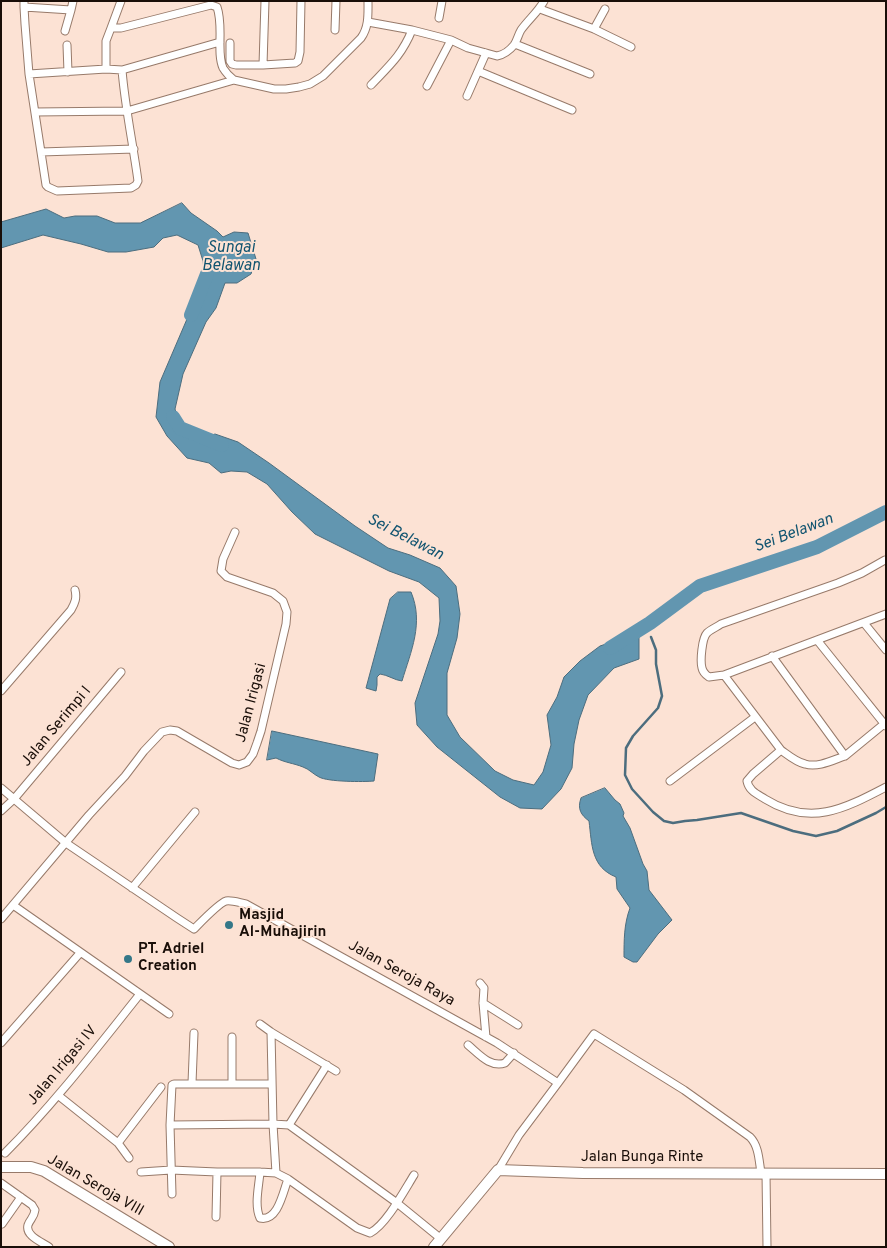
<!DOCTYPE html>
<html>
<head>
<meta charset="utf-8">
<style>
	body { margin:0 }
	#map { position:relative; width:887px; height:1248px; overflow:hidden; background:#fce2d4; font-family:Overpass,sans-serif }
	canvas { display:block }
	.frame { position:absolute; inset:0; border:2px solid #190e08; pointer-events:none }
</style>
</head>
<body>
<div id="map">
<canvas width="887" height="1248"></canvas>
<div class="frame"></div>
</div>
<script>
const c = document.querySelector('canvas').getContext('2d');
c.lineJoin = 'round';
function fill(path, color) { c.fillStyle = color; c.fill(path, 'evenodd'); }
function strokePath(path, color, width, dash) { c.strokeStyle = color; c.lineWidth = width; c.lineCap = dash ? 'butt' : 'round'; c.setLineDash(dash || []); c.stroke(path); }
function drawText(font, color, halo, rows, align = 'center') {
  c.font = font + ' Overpass,sans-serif'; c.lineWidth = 4; c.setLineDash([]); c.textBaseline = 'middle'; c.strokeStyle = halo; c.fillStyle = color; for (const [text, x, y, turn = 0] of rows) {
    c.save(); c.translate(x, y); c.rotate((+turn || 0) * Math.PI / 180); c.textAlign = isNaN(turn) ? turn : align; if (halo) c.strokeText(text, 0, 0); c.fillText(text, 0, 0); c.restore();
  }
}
const water = new Path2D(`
	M182,203l9,10 26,18 6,6 11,-5 14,1 8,26 -5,15 -14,9h-12l-9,25 -10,14 -23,52 -8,35 6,19 20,11 14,-5 23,8 31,21 86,63 33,22 22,7 30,13 16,18 4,28 -3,24 -10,35v42l13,22 35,34 18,9 21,5 9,-13 8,-27 -4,-30 10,-18 7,-20 16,-16 20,-15 39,-13v26l-25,9 -26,27 -9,25 -5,24 -2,24 -11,21 -19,20 -22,-1 -20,-11 -63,-50 -20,-22 -2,-22 23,-69 2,-13 -1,-23 -20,-16 -30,-11 -74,-37 -23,-22 -25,-28 -20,-12 -16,-1 -10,2 -12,-10 -22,-5 -20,-22 -11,-19 4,-35 27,-63 13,-25 3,-14v-19l-5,-16 -21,-10 -14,3 -9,9 -28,5h-18l-27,-8 -38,-9 -42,13v-26l45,-13 18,9 11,-2h22l18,7h25z
	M398,592h13c13,31 0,59 -9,89 -8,-1 -14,-6 -22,-7l-3,3v8l-1,6 -10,-3 24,-89z
	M272,731l106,23 -4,27c-10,1 -46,1 -55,-4 -6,-3 -10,-8 -16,-10 -10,-4 -17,-4 -27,-9l-9,2z
	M605,788l10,12 5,4 4,9 -1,3 7,12 13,36 4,7 2,19 23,30 -14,14 -21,28h-4l-9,-5c0,-17 0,-33 6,-49l-13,-19 -1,-12c-25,-10 -24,-32 -27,-56 -8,-6 -12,-12 -8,-23z`);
const stream = new Path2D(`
	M651,637l5,13v14l6,32 -4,12 -25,28 -7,12 -1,27 7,14 21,23 11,9 9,2 12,-2 12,-1 44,-7 52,18 23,5 21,-5 39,-18 10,-6`);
const river = new Path2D(`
	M191,315l16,-41
	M173,417l7,11 42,17
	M610,648l40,-25 50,-37 117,-39 69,-35`);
const street = new Path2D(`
	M24,1v6l47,3 2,-9
	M24,7l1,17 4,50 17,111 2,2 9,4 74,-3 5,-3 2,-4c-5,-37 -13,-74 -16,-111l-16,-1 -77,5
	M540,9l54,20 37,18
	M439,18l3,-17
	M368,22l44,8 39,10 17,8 29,8c6,-1 13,-6 17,-11 3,-4 4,-10 7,-15 7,-10 17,-18 23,-29
	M111,28l10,-27
	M594,29l11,-20
	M335,30l1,-29
	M65,31l6,-21
	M230,43v18l2,3 4,1h27l2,-64
	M515,44l75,30
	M67,45l1,27
	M263,65l32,-2 3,-2 2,-9 1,-51
	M106,69v-28l5,-13h10l90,-23 6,2c7,20 -1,45 6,61 3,5 7,9 11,12
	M122,70l98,-28
	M478,71l94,39
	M371,85c18,-19 31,-30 41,-55
	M427,86l24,-46
	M467,96l19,-43
	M35,112l92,-1 107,-31 40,9h12l13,-2 11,-3 13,-8 38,-38c8,-11 7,-24 7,-37
	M41,152l93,-3
	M885,560l-23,13 -24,10 -117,41c-4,3 -10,5 -14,9 -5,5 -7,28 -5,35 1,5 4,7 7,9l15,-2 162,-61
	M864,623l22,27
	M817,640l69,86
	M772,656l73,100 39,-32
	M724,675l57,75 -28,24 -6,7c2,10 10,13 18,18 45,28 79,10 121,-12
	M1,691l70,-81c4,-7 6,-12 4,-20
	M781,750c7,5 15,12 24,14 13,4 28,-4 40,-8
	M670,781l85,-64
	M1,788l65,55 111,75 17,11c6,-6 25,-26 32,-28 6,-1 14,2 20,3l251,139 61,40 -39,52 -21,35
	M1,811l13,-12 107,-127
	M132,888l63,-76
	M13,905l156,109
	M1,919l88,-104 36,-39 19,-25 18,-19 8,-2 7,1 55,32 7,2 8,-3 6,-8 4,-11 4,-12 25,-107 1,-12 -4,-11 -10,-8 -46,-16 -6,-6 2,-12 12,-27
	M480,983l4,5 -1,15 3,34
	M483,1003l35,22
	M260,1024l11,8 65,39
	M271,1032l2,92 3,49
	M232,1037v47
	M1,1043l79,-90
	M468,1045c11,9 22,23 37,18l9,-10
	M192,1083l2,-50
	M558,1083l36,-49 90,56 66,47c9,9 9,24 11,36
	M59,1096l59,47 43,-56
	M170,1125l103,-1 16,1 108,78 43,35
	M289,1125l38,-60
	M118,1143l11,15
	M5,1153c49,-49 91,-104 135,-159
	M141,1172l30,-2 46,2h43l16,1 12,6 69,49 13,5c16,-8 34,-42 44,-58
	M260,1172c-1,14 -6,33 0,46 18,4 23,-26 28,-39
	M766,1173l1,74
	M1,1183l31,22 3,5c-1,8 -5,9 -7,15 -3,11 14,17 21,22
	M172,1194l-2,-69 2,-40 2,-1h98
	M216,1217l1,-45
	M2,1224l19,-27`);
const secondary = new Path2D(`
	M1,1167h30l13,4 125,76
	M434,1247l64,-77 85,3 303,1`);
const markers = [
	[229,925,5,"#347788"],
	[128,959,5,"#347788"]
];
const streetNames = [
	["Jalan Irigasi",252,703,-75],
	["Jalan Serimpi I",57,727,-50],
	["Jalan Seroja Raya",401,974,29],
	["Jalan Irigasi IV",63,1066,-50],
	["Jalan Bunga Rinte",642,1158],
	["Jalan Seroja VIII",95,1186,30]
];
const poiNames = [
	["Masjid",239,916],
	["Al-Muhajirin",239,933],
	["PT. Adriel",138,950],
	["Creation",138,967]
];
const waterNames = [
	["Sungai",231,249],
	["Belawan",231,267],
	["Sei Belawan",794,534,-21],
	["Sei Belawan",405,538,27]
];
fill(water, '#6296b0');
strokePath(water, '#4c6d7e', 1);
strokePath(stream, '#4c6d7e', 2.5);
strokePath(river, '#6296b0', 14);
strokePath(street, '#977a6a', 9);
strokePath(secondary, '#977a6a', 12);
strokePath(street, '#fff', 7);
strokePath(secondary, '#fff', 10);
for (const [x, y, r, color] of markers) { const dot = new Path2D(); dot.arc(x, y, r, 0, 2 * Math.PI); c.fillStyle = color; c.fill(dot); strokePath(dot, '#fce2d4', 2); }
drawText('15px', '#190e08', '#fce2d4', streetNames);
drawText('bold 15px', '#190e08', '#fce2d4', poiNames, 'left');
drawText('italic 16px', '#115470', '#fce2d4', waterNames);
</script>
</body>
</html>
